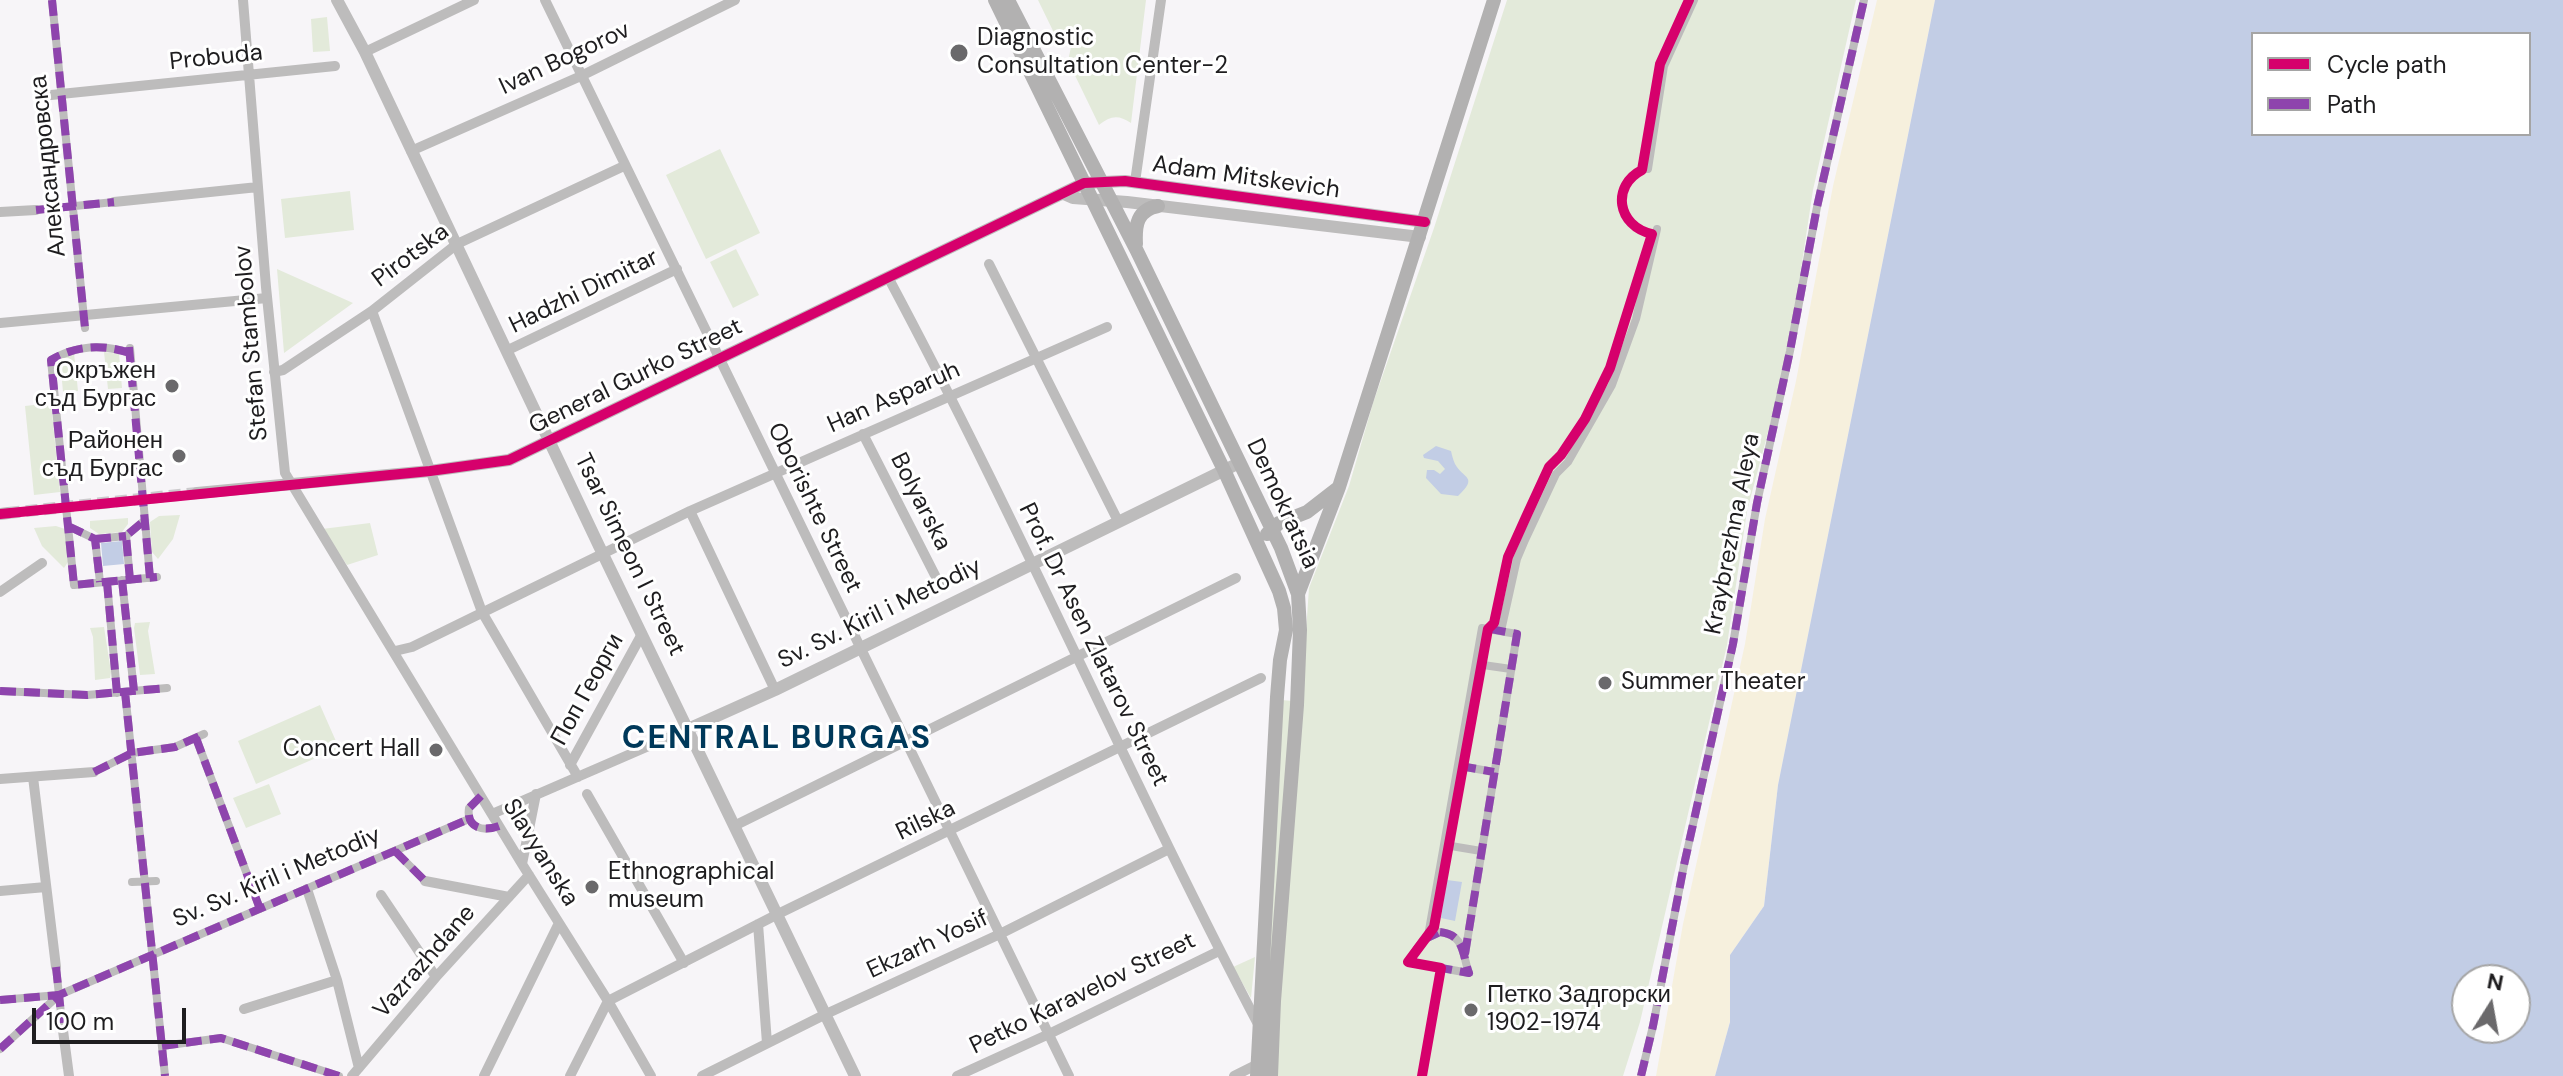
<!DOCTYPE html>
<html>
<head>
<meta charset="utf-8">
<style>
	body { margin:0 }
	#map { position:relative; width:2563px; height:1076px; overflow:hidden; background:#f7f5f8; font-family:"DM Sans",sans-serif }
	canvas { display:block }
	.legend { position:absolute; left:2251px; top:32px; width:280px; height:104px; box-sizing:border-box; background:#fff; border:2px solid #a5a5a5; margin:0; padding:10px 14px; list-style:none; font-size:24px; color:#1e1d1f }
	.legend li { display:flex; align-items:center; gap:16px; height:40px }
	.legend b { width:40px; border:2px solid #a5a5a5 }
	.north { position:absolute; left:2451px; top:964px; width:80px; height:80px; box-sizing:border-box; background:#fff; border:2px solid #a5a5a5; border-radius:50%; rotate:11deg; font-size:22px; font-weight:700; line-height:32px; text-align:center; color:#1e1d1f }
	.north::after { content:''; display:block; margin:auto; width:28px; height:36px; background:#6a696b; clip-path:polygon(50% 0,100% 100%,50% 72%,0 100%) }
	.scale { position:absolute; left:32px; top:1008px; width:154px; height:36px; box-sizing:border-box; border:4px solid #1e1d1f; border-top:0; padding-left:10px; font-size:24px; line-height:28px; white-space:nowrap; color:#1e1d1f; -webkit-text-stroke:6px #fff; paint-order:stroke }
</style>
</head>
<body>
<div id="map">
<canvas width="2563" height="1076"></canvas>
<ul class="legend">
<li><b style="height:10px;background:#d6006c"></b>Cycle path</li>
<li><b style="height:10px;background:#8e44ad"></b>Path</li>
</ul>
<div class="north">N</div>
<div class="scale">100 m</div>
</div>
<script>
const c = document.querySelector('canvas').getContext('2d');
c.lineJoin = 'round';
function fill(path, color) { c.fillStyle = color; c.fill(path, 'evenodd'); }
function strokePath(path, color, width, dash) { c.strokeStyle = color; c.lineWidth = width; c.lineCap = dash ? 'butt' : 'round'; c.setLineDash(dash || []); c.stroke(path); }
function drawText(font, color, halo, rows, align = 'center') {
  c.font = font + ' "DM Sans",sans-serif'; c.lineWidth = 6; c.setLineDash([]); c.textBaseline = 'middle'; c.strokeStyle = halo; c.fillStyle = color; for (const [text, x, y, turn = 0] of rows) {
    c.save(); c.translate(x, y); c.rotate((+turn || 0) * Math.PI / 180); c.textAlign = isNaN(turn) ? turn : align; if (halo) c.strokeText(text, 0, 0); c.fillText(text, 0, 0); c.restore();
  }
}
const green = new Path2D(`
	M1038,0h108l-15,123c-13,-9 -21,-7 -32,2l-31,-64 3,-14 -14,-8z
	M1507,0h349l-43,190 -26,171 -40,150 -20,134 -87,377 -17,54h-348l34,-488 40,-102 24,-83 61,-175z
	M327,17l3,34 -17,1 -2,-33z
	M720,149l40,84 -54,26 -40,-84z
	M350,191l4,39 -69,8 -4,-39z
	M736,249l23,46 -26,13 -23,-46z
	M277,269l76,34 -69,50z
	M104,352l15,2 3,34 -14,1z
	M74,353l4,38 -15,1 -3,-33z
	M51,403l9,89 -26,3 -9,-89z
	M180,515l-7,24 -15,20 -6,-7 -2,-30 9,-6z
	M128,518v6l-6,8 -23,2 -9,-6v-7z
	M370,523l8,32 -31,10 -25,-36z
	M56,526l9,3 3,33 -4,6 -22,-22 -8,-18z
	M150,622l-2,9 7,43 -15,1 -6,-47 1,-5z
	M104,627l7,45 -1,6 -15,2 -2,-43 -3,-9z
	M1282,700l10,1 -24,375h-8z
	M320,705l19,43 -83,36 -18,-43z
	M269,784l12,30 -35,14 -13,-30z
	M1255,957l-4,41 -18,-31z`);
const sand = new Path2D(`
	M1877,0h58l-157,785 -14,121 -34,49v67l-15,54h-59l27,-152 62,-280 20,-125 31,-138 37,-195z`);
const water = new Path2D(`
	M1935,0h628v1076h-848l15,-54v-67l34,-49 14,-121zM2253,34h276v100h-276zM2467,980h48v48h-48z
	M1436,446l15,5c1,4 2,9 4,13 8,15 24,12 3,32l-17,-2 -15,-16 1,-8h7l6,4 5,-5 -7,-8 -14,-3 -1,-3z
	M122,541l2,23 -21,2 -2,-23z
	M1447,880l15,2 -7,39 -14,-3z`);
const tertiaryTunnel = new Path2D(`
	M8,513l189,-20`);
const pedestrian = new Path2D(`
	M52,0l33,328
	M1648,169l16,-103 30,-66
	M36,210l78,-8
	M130,348l20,230
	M130,353c-28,-9 -53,-8 -79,7l23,225 83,-8
	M68,526l27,13 5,43
	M95,539l31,-3
	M122,580l12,111
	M130,580l-4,-44 19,-16
	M107,582l10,111
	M1501,631l16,-72 8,-19 31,-66 12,-12 44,-77 24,-66 21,-90
	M1476,664l35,5
	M0,691l87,4 80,-7
	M125,692l40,384
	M196,738l64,171
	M1460,766l34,6
	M94,772l38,-19 43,-6 29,-13
	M481,796l-12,12c-3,20 14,24 30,18
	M1445,845l36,6
	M395,851l30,30
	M132,882l24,-1
	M1440,932c25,3 22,22 29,41l-61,-11 15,-22z
	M1428,936l54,-308 35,6 -52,320
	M56,967l6,56
	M0,1000l58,-5
	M162,1046l59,-8 118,38
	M0,1049l59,-54 410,-176
	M1422,1076l19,-108
	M1641,1076l12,-50 31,-161 49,-221 24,-141 33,-152 27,-144 47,-207`);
const minor = new Path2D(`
	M243,0l23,287 19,186 237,391 86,137 43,75
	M545,0l524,1076
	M365,52l109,-52
	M51,95l284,-29
	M411,151l170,-75 154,-76
	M1135,182l26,-182
	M114,202l144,-15
	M0,212l36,-2
	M989,264l129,257
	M889,279c131,245 241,501 370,747
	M372,311l110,301 96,165
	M0,323l267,-25
	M508,350l169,-81
	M274,372l9,-2 89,-59 85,-67 167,-78
	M863,434l78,153
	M690,511l85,179
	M0,592l42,-29
	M395,651l17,-4 278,-136 417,-184
	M570,765l72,-131
	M33,777l23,190
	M0,779l94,-7
	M587,794l97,169
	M492,814l196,-85
	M734,826l502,-248
	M522,864l14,-70
	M425,881l84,16
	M307,889l30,91 22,88
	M0,891l46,-4
	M381,895l55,82
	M758,924l9,119
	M608,1001l170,-87 483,-236
	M244,1009l93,-29
	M62,1023l7,53
	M352,1076l84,-99 93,-102
	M484,1076l75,-153
	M570,1076l38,-75
	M702,1076l124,-62 174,-80 169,-85
	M957,1076l92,-42 170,-83
	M1234,1076l24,-12`);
const tertiary = new Path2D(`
	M337,0l28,52 234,494 256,530
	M1064,194l9,4 54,4 293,35
	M197,493l233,-22 79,-11 575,-277 41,-2 300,41
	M0,514l8,-1
	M688,729l87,-39 464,-227`);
const secondary = new Path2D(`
	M995,0l229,470 55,121 5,17 2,22 -6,30 -3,37 -20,379
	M1008,0l128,249 145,299 17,46 2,36 -3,75 -23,296 -3,75
	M1136,244c-1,-19 1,-34 22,-38
	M1267,534l12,-11 28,-11 31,-24
	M1298,594l41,-107 155,-487`);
const quiet = new Path2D(`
	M52,0l33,328
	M36,210l78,-8
	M129,347l21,231
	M130,353c-28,-9 -53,-8 -79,7l23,225 83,-8
	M68,526l27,13 5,43
	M95,539l31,-3
	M122,580l12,111
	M130,580l-4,-44 19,-16
	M107,582l10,111
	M0,691l87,4 80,-7
	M125,692l40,384
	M196,738l64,171
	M1460,766l34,6
	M94,772l38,-19 43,-6 29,-13
	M481,796l-12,12c-3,20 14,24 30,18
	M395,851l30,30
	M1440,932c25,3 22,22 29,41l-61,-11 15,-22z
	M1465,954l52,-320 -32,-6
	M56,967l6,56
	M0,1000l59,-5
	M162,1046l59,-8 118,38
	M0,1049l59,-54 410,-176
	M1641,1076l12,-50 31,-161 49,-221 24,-141 33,-152 27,-144 47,-207`);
const cycleway = new Path2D(`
	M0,514l430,-43 79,-11 575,-277 41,-2 300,41
	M1422,1076l19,-108 -33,-6 26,-35 54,-298 6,-6 14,-66 18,-40 23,-50 12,-12 24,-36 25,-51 42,-134c-35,-8 -41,-48 -10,-64l18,-106 29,-64`);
const markers = [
	[959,53,10,"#6a696b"],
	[172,386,8,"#6a696b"],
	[179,456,8,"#6a696b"],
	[1605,683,8,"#6a696b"],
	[436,750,8,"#6a696b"],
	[592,887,8,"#6a696b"],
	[1471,1010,8,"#6a696b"]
];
const poiNames = [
	["Diagnostic",977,39],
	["Consultation Center-2",977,67],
	["Окръжен",156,372,"right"],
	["съд Бургас",156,400,"right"],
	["Районен",163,442,"right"],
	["съд Бургас",163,470,"right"],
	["Summer Theater",1621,683],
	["Concert Hall",420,750,"right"],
	["Ethnographical",608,873],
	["museum",608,901],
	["Петко Задгорски",1487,996],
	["1902-1974",1487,1024]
];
const streetNames = [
	["Probuda",216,58,-6],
	["Ivan Bogorov",565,59,-25],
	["Александровска",49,166,-96],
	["Adam Mitskevich",1246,178,8],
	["Pirotska",411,256,-37],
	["Hadzhi Dimitar",584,292,-26],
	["Stefan Stambolov",252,343,-95],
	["General Gurko Street",636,377,-26],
	["Han Asparuh",894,398,-24],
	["Bolyarska",920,502,63],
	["Demokratsia",1282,504,65],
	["Oborishte Street",814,508,64],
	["Kraybrezhna Aleya",1733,534,-79],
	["Tsar Simeon I Street",629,555,64],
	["Sv. Sv. Kiril i Metodiy",880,614,-26],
	["Prof. Dr Asen Zlatarov Street",1093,645,64],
	["Поп Георги",588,690,-61],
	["Rilska",926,821,-26],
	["Slavyanska",540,853,58],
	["Sv. Sv. Kiril i Metodiy",277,878,-23],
	["Ekzarh Yosif",928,945,-25],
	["Vazrazhdane",425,962,-49],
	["Petko Karavelov Street",1083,994,-26]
];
const districtNames = [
	["CENTRAL BURGAS",777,740]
];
fill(green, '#e3eada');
fill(sand, '#f6f0dd');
fill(water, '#c2cde5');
strokePath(tertiaryTunnel, '#cccacd', 12, [12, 6]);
strokePath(pedestrian, '#bdbcbc', 8);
strokePath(minor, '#bdbcbc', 10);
strokePath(tertiary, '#bdbcbc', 12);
strokePath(secondary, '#b2b1b1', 14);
strokePath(quiet, '#8e44ad', 8, [16, 8]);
strokePath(cycleway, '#d6006c', 10);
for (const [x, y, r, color] of markers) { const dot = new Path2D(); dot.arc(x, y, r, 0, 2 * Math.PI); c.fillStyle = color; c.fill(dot); strokePath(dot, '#fff', 3); }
drawText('24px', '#1e1d1f', '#fff', poiNames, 'left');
drawText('24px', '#1e1d1f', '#fff', streetNames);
c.letterSpacing = '2px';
drawText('bold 32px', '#00395a', '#fff', districtNames);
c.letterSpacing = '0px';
</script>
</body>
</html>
